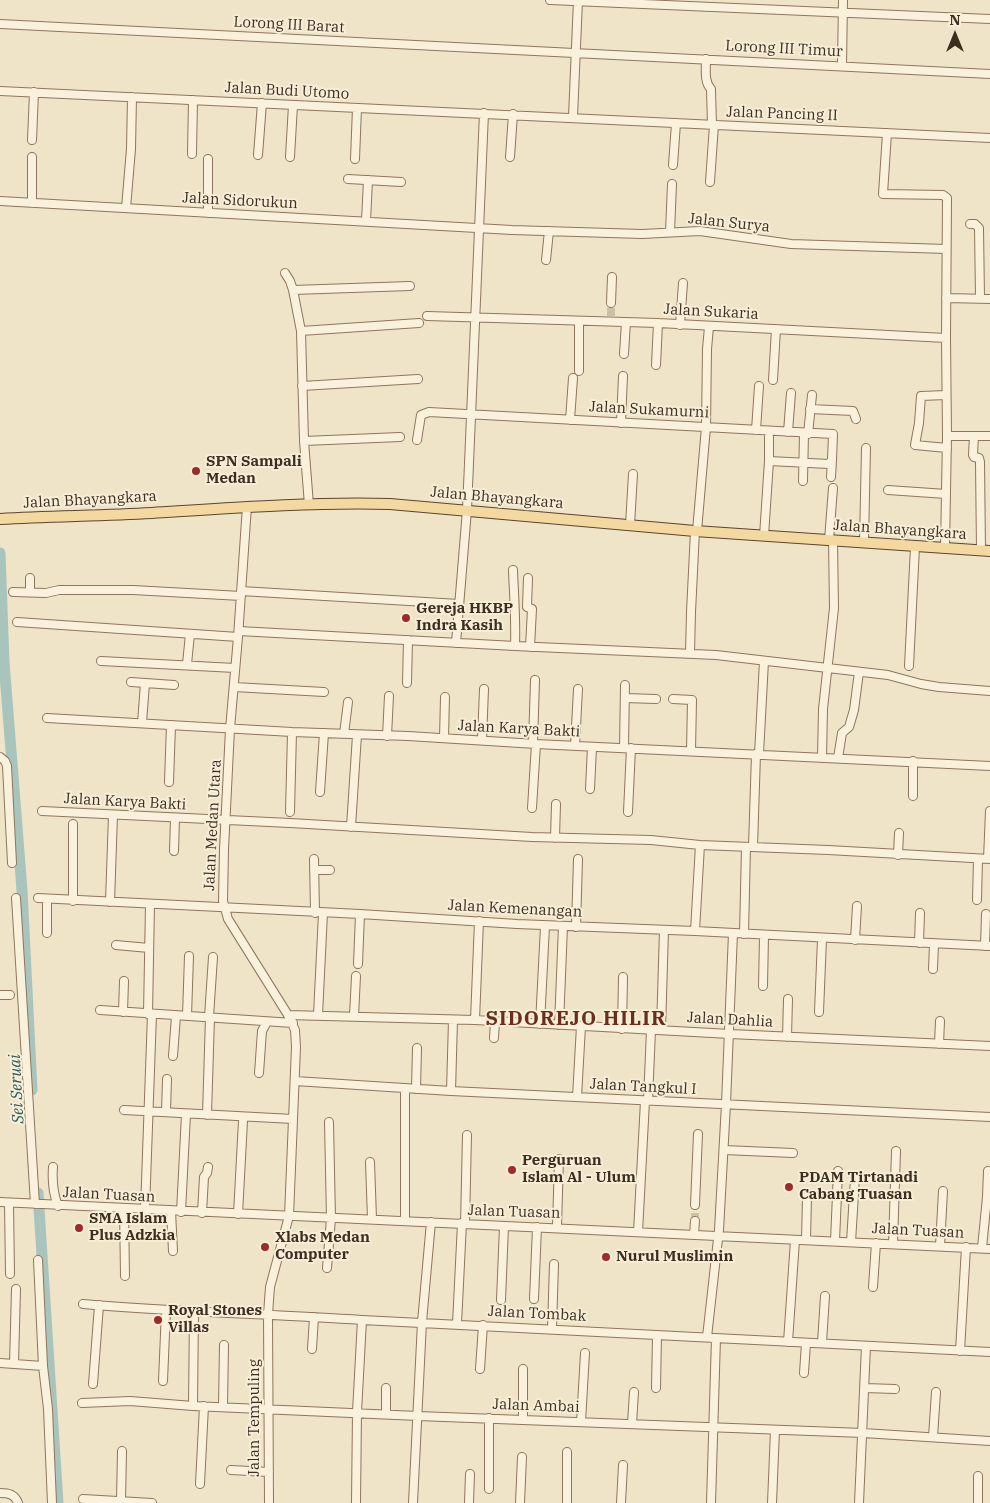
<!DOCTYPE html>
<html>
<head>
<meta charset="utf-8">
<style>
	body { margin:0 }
	#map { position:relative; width:990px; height:1503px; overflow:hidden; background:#f0e4c8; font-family:"IBM Plex Serif",serif }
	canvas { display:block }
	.north { position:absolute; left:930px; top:10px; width:50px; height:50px; -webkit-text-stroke:4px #f7eed8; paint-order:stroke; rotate:0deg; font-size:14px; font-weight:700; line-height:20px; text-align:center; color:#3d2e20 }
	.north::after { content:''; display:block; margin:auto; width:18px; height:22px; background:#3d2e20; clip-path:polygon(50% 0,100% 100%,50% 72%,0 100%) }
</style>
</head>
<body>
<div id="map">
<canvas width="990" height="1503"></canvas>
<div class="north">N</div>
</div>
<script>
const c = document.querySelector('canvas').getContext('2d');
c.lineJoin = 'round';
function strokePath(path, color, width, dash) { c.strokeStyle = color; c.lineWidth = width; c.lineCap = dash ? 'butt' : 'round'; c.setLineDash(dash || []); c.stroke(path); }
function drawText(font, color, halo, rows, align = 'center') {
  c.font = font + ' "IBM Plex Serif",serif'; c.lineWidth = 4; c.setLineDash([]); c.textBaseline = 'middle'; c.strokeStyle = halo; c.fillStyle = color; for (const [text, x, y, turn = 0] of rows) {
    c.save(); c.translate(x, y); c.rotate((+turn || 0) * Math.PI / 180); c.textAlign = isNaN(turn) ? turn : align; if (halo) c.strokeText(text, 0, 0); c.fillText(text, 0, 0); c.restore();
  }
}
const river = new Path2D(`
	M0,553l4,109 18,228 10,200
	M38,1193l20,310`);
const minorTunnel = new Path2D(`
	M611,316v-13
	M695,1221v-16`);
const minor = new Path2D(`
	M550,0l440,19
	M0,24l990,50
	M706,59c0,11 -2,23 5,30l1,36
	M842,66l1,-66
	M0,91l990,47
	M573,117l5,-117
	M887,133l-4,61 60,1 4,3 -1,140 1,98 -2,112
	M32,140l2,-48
	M192,154l1,-54
	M258,155l4,-52
	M32,157v46
	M290,157l3,-52
	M510,157l3,-43
	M208,159v54
	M355,159l2,-51
	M673,165l3,-42
	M348,179l53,3
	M710,182l4,-57
	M0,201l512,29 130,4 58,-3 91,13 155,5
	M126,208l5,-59 1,-52
	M366,221l2,-41
	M970,224h5l4,4 1,70
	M670,232l2,-48
	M546,260l3,-29
	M285,273l5,8 3,9
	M946,298l44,1
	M611,303l1,-26
	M427,316l231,7 288,15
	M680,325l3,-42
	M301,331l118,-8
	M624,354l2,-32
	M656,365l2,-42
	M579,371v-50
	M773,380l3,-51
	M302,386l116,-7
	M946,395l-25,1 -2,27 -4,22 32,3
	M810,409l43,2 3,8
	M570,420l3,-42
	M621,423l2,-47
	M756,430l3,-44
	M788,432l3,-39
	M808,434l4,-39
	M947,436h43
	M974,436l-1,19 1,2 5,1 1,4 1,89
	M417,440l4,-25 8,-3 404,22 -1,26 -3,4 -60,-3
	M304,441l96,-4
	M831,477l1,-17
	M803,481l1,-48
	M888,490l58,4
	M309,505l-5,-64 -3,-110 -8,-41 117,-4
	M247,506l-9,131 -8,92 -6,120 -1,52 5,18 60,96 7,15 1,17 -7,169 -19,71 -2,27 1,189
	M630,525l3,-51
	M697,531l9,-104 1,-78 2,-22
	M764,536l5,-75v-24
	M829,540l4,-52
	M864,542l2,-94
	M513,570c1,26 3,50 2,76
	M30,578v14
	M528,578l-1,29 5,2 -2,38
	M241,591l218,13
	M13,592l33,1 13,-3h74l108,6
	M17,622l221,15
	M239,631l276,15 201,9 172,20 33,9 18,3 51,4
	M456,643l11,-133 17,-397
	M690,653l1,-41 4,-81
	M101,661l134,7
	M187,664l3,-30
	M909,666l6,-119
	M131,682l43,3
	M407,683l1,-43
	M234,687l90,5
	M625,698l31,1
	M673,699l19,1 -1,51
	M47,718l245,14 116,4 128,8 454,22
	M142,723l3,-40
	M344,734l4,-32
	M387,736l2,-40
	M444,738l1,-41
	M482,740l2,-51
	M533,744l2,-64
	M575,746l3,-57
	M624,748l1,-63
	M759,754l5,-93
	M0,757l5,4 2,5 5,97
	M822,758l1,-49 11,-101 -1,-68
	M838,758l4,-25 7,-6 5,-17 5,-38
	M169,782l2,-57
	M590,789l2,-42
	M320,792l4,-59
	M913,796v-35
	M532,808l4,-64
	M42,811l248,12 242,14 119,3 49,5 128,5 162,9
	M290,812l2,-80
	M628,812l3,-64
	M73,824v77
	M351,827l6,-92
	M555,838l1,-34
	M753,847l3,-93
	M174,851l1,-32
	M898,855l1,-22
	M314,859l1,54
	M988,859l2,-48
	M314,870h16
	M16,898l19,306
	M38,898l322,16 157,10 178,7 295,15
	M47,899v34
	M977,900l1,-41
	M110,902l3,-87
	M576,927l2,-68
	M695,931l5,-86
	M744,934l2,-87
	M855,940l2,-34
	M919,943l1,-30
	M116,945l33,3
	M985,946l1,-32
	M358,964l2,-50
	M933,969l1,-25
	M763,986l1,-50
	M0,995h10
	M100,1010l193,13
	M123,1012l1,-31
	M819,1012l3,-73
	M148,1014l2,-110
	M288,1015l187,5 255,14 260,12
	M318,1015l5,-102
	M187,1016l2,-60
	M354,1016l2,-40
	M209,1017l4,-60
	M475,1020l4,-99
	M540,1024l5,-98
	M559,1025l4,-99
	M622,1029l1,-52
	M661,1030l3,-100
	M787,1037l1,-38
	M494,1038l1,-16
	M939,1044l1,-23
	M173,1056l3,-40
	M259,1073l3,-42 5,-9
	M295,1081l156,10 539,26
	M416,1089l1,-41
	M451,1091l2,-71
	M577,1097l4,-71
	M648,1101l3,-71
	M124,1110l169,9
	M166,1112l1,-33
	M207,1115l3,-98
	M724,1150l69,3
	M370,1162l2,57
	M53,1167c-1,13 0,26 5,39
	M0,1202l990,47
	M9,1203l1,71
	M695,1205l3,-71
	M124,1209l1,67
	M145,1210l7,-196
	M171,1211l2,40
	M181,1212l5,-98
	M202,1213l2,-36 3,-4 1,-6
	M238,1214l5,-93
	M405,1221v-133
	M465,1224l2,-89
	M557,1227l2,-68
	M638,1232l7,-131
	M694,1235l1,-14
	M806,1240l1,-43
	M835,1241l3,-70
	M851,1242l4,-64
	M893,1244l3,-93
	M940,1246l3,-55
	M982,1248l5,-51 1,-26
	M38,1260l5,106 5,43 4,94
	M327,1268l4,-50 -2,-96
	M873,1287l3,-44
	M534,1299l3,-72
	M501,1300l3,-74
	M83,1304c93,8 186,10 279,16l628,32
	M457,1324l5,-101
	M552,1329l2,-65
	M707,1337l12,-107 7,-126 7,-171
	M788,1342l7,-102
	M822,1343l3,-47
	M312,1349l2,-32
	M960,1351l6,-104
	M0,1363l43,3
	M14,1364l2,-75
	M480,1369l3,-44
	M804,1373l2,-30
	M163,1381l3,-71
	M93,1384l6,-79
	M656,1388l1,-53
	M865,1388l30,1
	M82,1403l48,-2 63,5 225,10 445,17 127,8
	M193,1406l1,-95
	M223,1407l1,-62
	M386,1414v-26
	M523,1419v-50
	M581,1422l4,-69
	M632,1424l2,-32
	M933,1437l3,-45
	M231,1470l38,2
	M978,1476v27
	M200,1484l4,-78
	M489,1489v-71
	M0,1493c8,0 15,1 18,10
	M83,1499l69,4
	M121,1501l1,-50
	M356,1503l1,-91 5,-92
	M413,1503l9,-181 9,-100
	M469,1503l1,-29
	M520,1503l2,-46
	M567,1503v-51
	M621,1503l2,-38
	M711,1503l5,-165
	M772,1503l3,-73
	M859,1503l7,-157`);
const major = new Path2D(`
	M0,519c50,-3 101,-3 152,-6 79,-5 158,-11 238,-9l305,27 295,20`);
const markers = [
	[196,471,5,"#9e2a2b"],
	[406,618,5,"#9e2a2b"],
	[512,1170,5,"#9e2a2b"],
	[789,1187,5,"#9e2a2b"],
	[79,1228,5,"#9e2a2b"],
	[265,1247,5,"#9e2a2b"],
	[606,1257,5,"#9e2a2b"],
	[158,1320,5,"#9e2a2b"]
];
const streetNames = [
	["Lorong III Barat",289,25,3],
	["Lorong III Timur",784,49,3],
	["Jalan Budi Utomo",287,91,3],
	["Jalan Pancing II",782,114,2],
	["Jalan Sidorukun",240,201,3],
	["Jalan Surya",729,223,6],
	["Jalan Sukaria",711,312,3],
	["Jalan Sukamurni",649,410,3],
	["Jalan Bhayangkara",497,498,5],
	["Jalan Bhayangkara",90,500,-3],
	["Jalan Bhayangkara",900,530,4],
	["Jalan Karya Bakti",519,729,3],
	["Jalan Karya Bakti",125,802,3],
	["Jalan Medan Utara",213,825,-87],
	["Jalan Kemenangan",515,909,3],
	["Jalan Dahlia",730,1020,3],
	["Jalan Tangkul I",643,1087,3],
	["Jalan Tuasan",109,1195,3],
	["Jalan Tuasan",514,1212,2],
	["Jalan Tuasan",918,1231,3],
	["Jalan Tombak",537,1314,3],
	["Jalan Ambai",536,1406,2],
	["Jalan Tempuling",255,1418,-90]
];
const poiNames = [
	["SPN Sampali",206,462],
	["Medan",206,479],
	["Gereja HKBP",416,609],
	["Indra Kasih",416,626],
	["Perguruan",522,1161],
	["Islam Al - Ulum",522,1178],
	["PDAM Tirtanadi",799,1178],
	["Cabang Tuasan",799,1195],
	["SMA Islam",89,1219],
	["Plus Adzkia",89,1236],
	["Xlabs Medan",275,1238],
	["Computer",275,1255],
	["Nurul Muslimin",616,1257],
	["Royal Stones",168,1311],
	["Villas",168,1328]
];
const waterNames = [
	["Sei Seruai",17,1089,-93]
];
const districtNames = [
	["SIDOREJO HILIR",576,1019]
];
strokePath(river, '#a9c4bc', 11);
strokePath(minorTunnel, '#ccc0a6', 8, [8, 4]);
strokePath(minor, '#8d765c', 10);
strokePath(major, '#5b4430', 12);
strokePath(minor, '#faf1dc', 8);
strokePath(major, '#f3d9a0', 10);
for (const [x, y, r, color] of markers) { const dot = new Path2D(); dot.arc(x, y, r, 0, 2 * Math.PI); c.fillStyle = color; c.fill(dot); strokePath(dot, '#f7eed8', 2); }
drawText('15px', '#3d2e20', '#f7eed8', streetNames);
drawText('bold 15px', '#3d2e20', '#f7eed8', poiNames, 'left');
drawText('italic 16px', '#2f5d5a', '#f7eed8', waterNames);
c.letterSpacing = '1px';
drawText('bold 20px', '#6b2e1e', '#f7eed8', districtNames);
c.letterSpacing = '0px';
</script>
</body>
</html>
